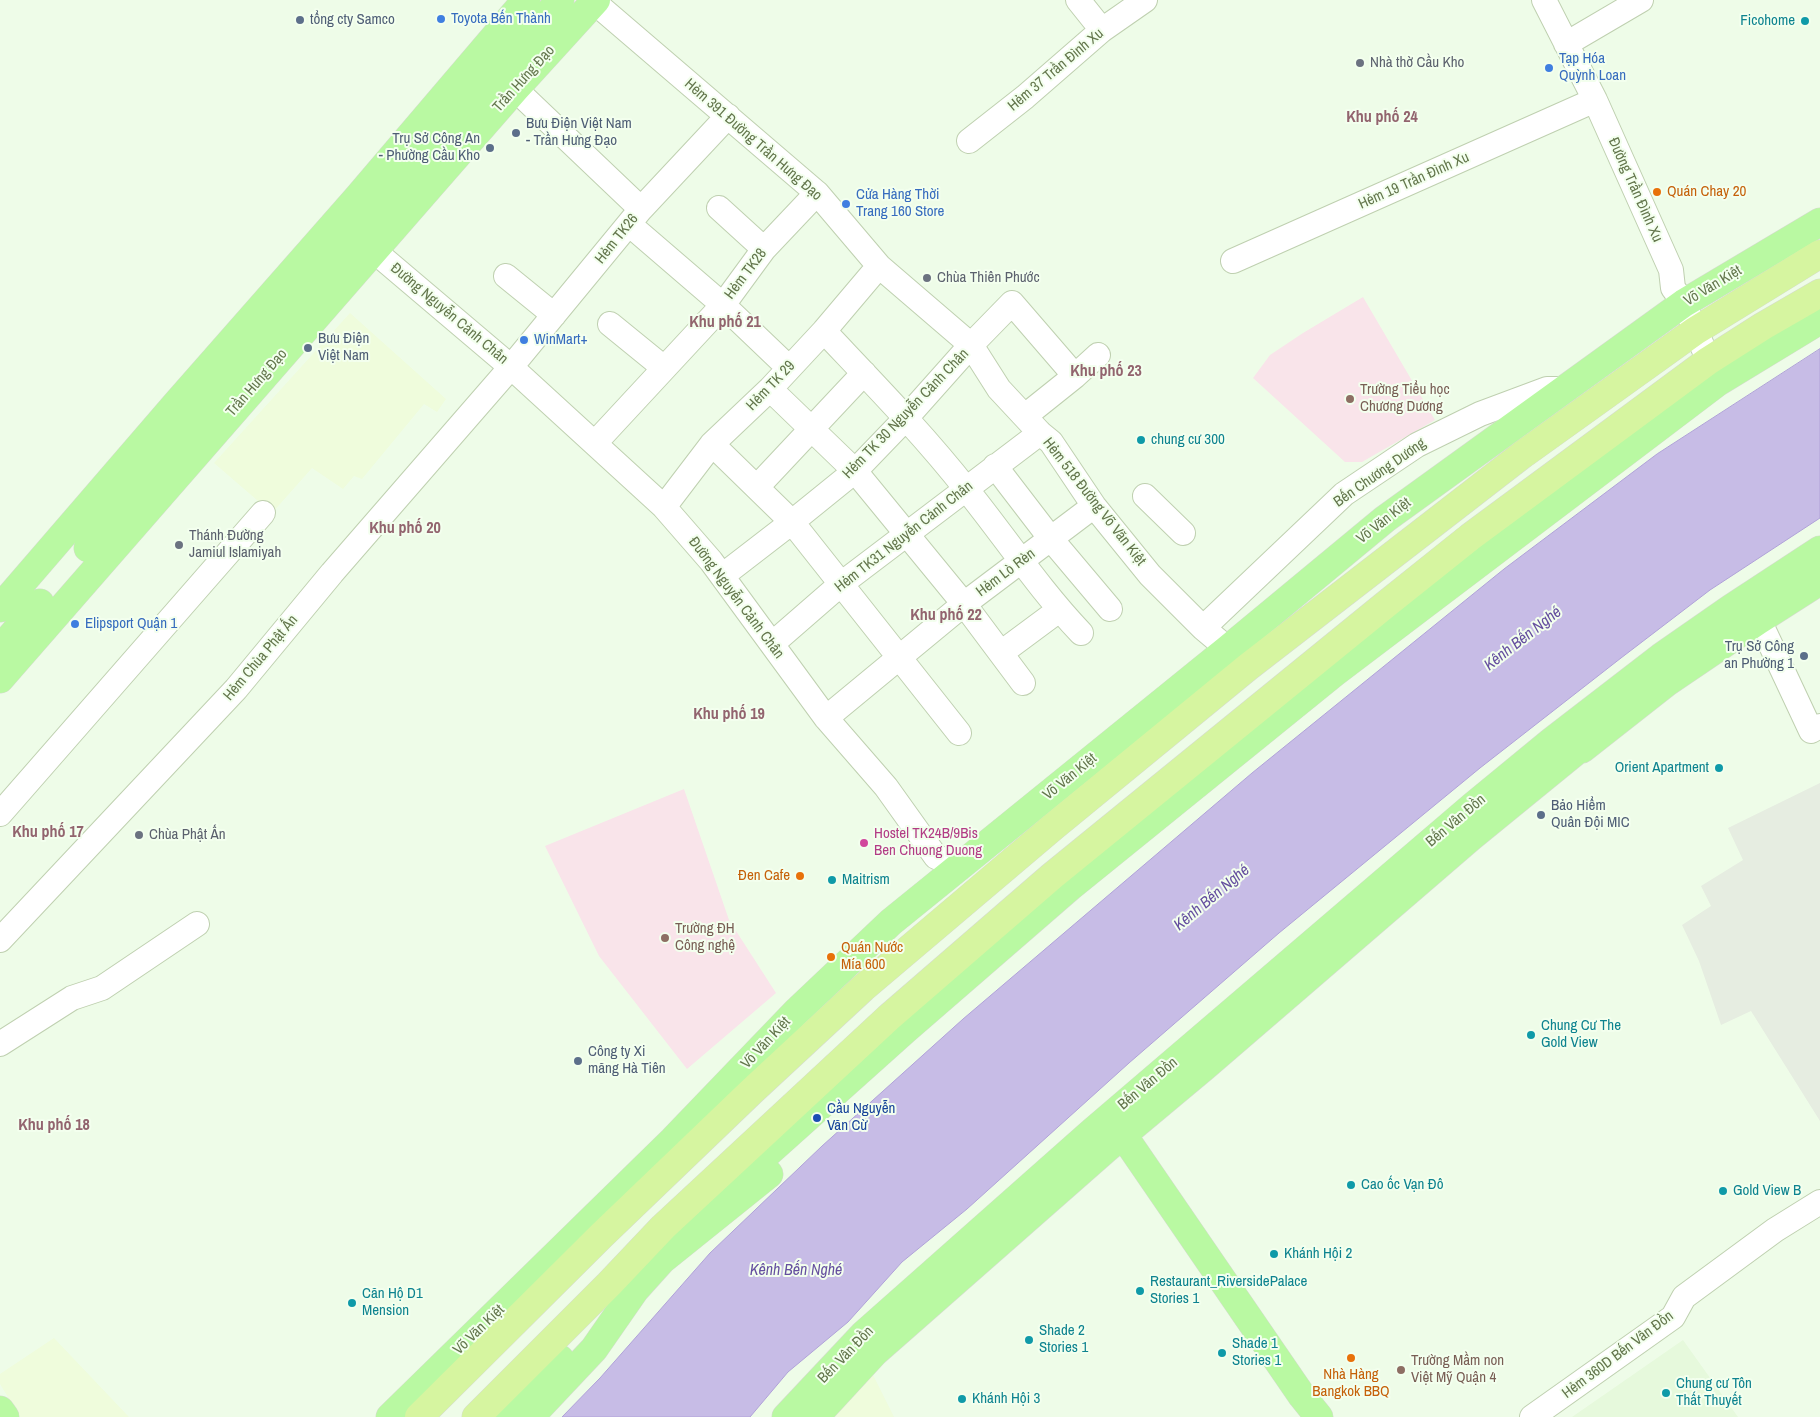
<!DOCTYPE html>
<html>
<head>
<meta charset="utf-8">
<style>
	body { margin:0 }
	canvas { display:block; background:#eefce8 }
</style>
</head>
<body>
<canvas width="1820" height="1417"></canvas>
<script>
const c = document.querySelector('canvas').getContext('2d');
c.lineJoin = 'round';
function fill(path, color) { c.fillStyle = color; c.fill(path, 'evenodd'); }
function strokePath(path, color, width, dash) { c.strokeStyle = color; c.lineWidth = width; c.lineCap = dash ? 'butt' : 'round'; c.setLineDash(dash || []); c.stroke(path); }
function drawText(font, color, halo, rows, align = 'center') {
  c.font = font + ' "Archivo Narrow",sans-serif'; c.lineWidth = 4; c.setLineDash([]); c.textBaseline = 'middle'; c.strokeStyle = halo; c.fillStyle = color; for (const [text, x, y, turn = 0] of rows) {
    c.save(); c.translate(x, y); c.rotate((+turn || 0) * Math.PI / 180); c.textAlign = isNaN(turn) ? turn : align; if (halo) c.strokeText(text, 0, 0); c.fillText(text, 0, 0); c.restore();
  }
}
const residential = new Path2D(`
	M1683,1340l55,77h-166z`);
const commercial = new Path2D(`
	M350,313l96,86 -9,13 -13,-8 -62,75 -8,-3 -11,13 -31,-21 -40,45 -58,-50z
	M54,1338l75,79h-109l-20,-33v-10z
	M873,1375l21,42h-62l14,-13z`);
const industrial = new Path2D(`
	M1820,783v338l-69,-110 -30,14 -22,-64 -17,-36 29,-19 -10,-20 42,-26 -15,-32z`);
const education = new Path2D(`
	M1363,297l72,123 -73,42h-17l-92,-84 17,-23 33,-22z
	M684,789l45,131 47,73 -89,76 -88,-113 -54,-110z`);
const water = new Path2D(`
	M1820,349v169l-110,72 -89,68 -141,110 -201,165 -150,130 -162,146 -65,53 -54,60 -60,50 -38,45h-188l38,-39 110,-125 112,-107 141,-127 289,-246 252,-204 153,-115z`);
const minor = new Path2D(`
	M1078,0l24,30
	M1544,0l51,100 76,170 2,18 11,15 32,75
	M594,2l223,191 62,73 92,79 28,44 41,44 11,9 43,64 56,69 53,53 25,21
	M1566,44l75,-44
	M515,89l126,120
	M969,141l56,-44 77,-67 43,-30
	M719,208l45,41
	M630,225l93,80 66,63
	M373,250l138,117 153,140 47,54 115,157 60,69 50,70 24,8
	M1233,261l362,-161
	M506,276l48,39
	M610,324l54,44
	M824,331c49,52 99,103 143,159 38,47 72,99 114,143
	M1075,376l23,-21
	M770,389l85,82 109,133 59,79
	M595,443l128,-138 41,-56 53,-56
	M712,444l80,78 167,211
	M995,466l56,73 59,70
	M757,487l107,-114
	M1145,496l38,37
	M664,507l48,-63 58,-55 54,-58 55,-65
	M722,576l70,-54 63,-51 51,-53 65,-73 41,-42 63,73 -50,40
	M1759,620l52,111 9,-5
	M1203,628l141,-134 73,-49 63,-31 67,-25h16
	M772,644l69,-60 199,-151
	M1001,653l58,-43
	M826,718l138,-114 130,-98
	M0,814l263,-301
	M0,940l236,-251 96,-116 179,-206 130,-158 87,-93
	M0,1044l72,-46 30,-10 95,-64
	M1532,1417l141,-100 11,-20 91,-67 45,-28`);
const major = new Path2D(`
	M88,548l70,-83 199,-226 203,-239
	M0,608l176,-204 182,-207 168,-197
	M0,649l40,-46
	M0,679l515,-590 81,-89
	M1112,1119l190,277 17,21
	M706,1198l46,-31 153,-137 166,-144 263,-213 384,-291 102,-62
	M0,1410l5,7
	M390,1417l283,-277 123,-128 95,-90 337,-273 157,-130 299,-216 136,-81
	M503,1417l57,-58
	M530,1417l64,-68 41,-59 27,-30 107,-86
	M786,1417l78,-83 228,-202 381,-326 79,-65 109,-84 69,-48 90,-59
	M815,1417l60,-65 232,-204 97,-81 267,-230 109,-89 2,1 84,-66 93,-63 61,-39`);
const highway = new Path2D(`
	M419,1417l183,-182 150,-144 111,-103 190,-161 195,-160 274,-212 173,-124 125,-77
	M476,1417l133,-133 54,-57 225,-209 164,-142 333,-271 85,-68 238,-176 55,-35 57,-33`);
const markers = [
	[441,19,5,"#3f7fe0"],
	[300,20,5,"#5c6f8a"],
	[1805,21,5,"#0f9aa8"],
	[1360,63,5,"#6b7280"],
	[1549,68,5,"#3f7fe0"],
	[516,133,5,"#5c6f8a"],
	[490,148,5,"#5c6f8a"],
	[1657,192,5,"#e8710a"],
	[846,204,5,"#3f7fe0"],
	[927,278,5,"#6b7280"],
	[524,340,5,"#3f7fe0"],
	[308,348,5,"#5c6f8a"],
	[1350,399,5,"#8d6e63"],
	[1141,440,5,"#0f9aa8"],
	[179,545,5,"#6b7280"],
	[75,624,5,"#3f7fe0"],
	[1804,656,5,"#5c6f8a"],
	[1719,768,5,"#0f9aa8"],
	[1541,815,5,"#5c6f8a"],
	[139,835,5,"#6b7280"],
	[864,843,5,"#d1479c"],
	[800,876,5,"#e8710a"],
	[832,880,5,"#0f9aa8"],
	[665,938,5,"#8d6e63"],
	[831,957,5,"#e8710a"],
	[1531,1035,5,"#0f9aa8"],
	[578,1061,5,"#5c6f8a"],
	[817,1118,5,"#1a4fb4"],
	[1351,1185,5,"#0f9aa8"],
	[1723,1191,5,"#0f9aa8"],
	[1274,1254,5,"#0f9aa8"],
	[1140,1291,5,"#0f9aa8"],
	[352,1303,5,"#0f9aa8"],
	[1029,1340,5,"#0f9aa8"],
	[1222,1353,5,"#0f9aa8"],
	[1351,1358,5,"#e8710a"],
	[1401,1370,5,"#8d6e63"],
	[1666,1393,5,"#0f9aa8"],
	[962,1399,5,"#0f9aa8"]
];
const shopNames = [
	["Toyota Bến Thành",451,19],
	["Tạp Hóa",1559,59],
	["Quỳnh Loan",1559,76],
	["Cửa Hàng Thời",856,195],
	["Trang 160 Store",856,212],
	["WinMart+",534,340],
	["Elipsport Quận 1",85,624]
];
const serviceNames = [
	["tổng cty Samco",310,20],
	["Bưu Điện Việt Nam",526,124],
	["- Trần Hưng Đạo",526,141],
	["Trụ Sở Công An",480,139,"right"],
	["- Phường Cầu Kho",480,156,"right"],
	["Bưu Điện",318,339],
	["Việt Nam",318,356],
	["Trụ Sở Công",1794,647,"right"],
	["an Phường 1",1794,664,"right"],
	["Bảo Hiểm",1551,806],
	["Quân Đội MIC",1551,823],
	["Công ty Xi",588,1052],
	["măng Hà Tiên",588,1069]
];
const cultureNames = [
	["Ficohome",1795,21,"right"],
	["chung cư 300",1151,440],
	["Orient Apartment",1709,768,"right"],
	["Maitrism",842,880],
	["Chung Cư The",1541,1026],
	["Gold View",1541,1043],
	["Cao ốc Vạn Đô",1361,1185],
	["Gold View B",1733,1191],
	["Khánh Hội 2",1284,1254],
	["Restaurant_RiversidePalace",1150,1282],
	["Stories 1",1150,1299],
	["Căn Hộ D1",362,1294],
	["Mension",362,1311],
	["Shade 2",1039,1331],
	["Stories 1",1039,1348],
	["Shade 1",1232,1344],
	["Stories 1",1232,1361],
	["Chung cư Tôn",1676,1384],
	["Thất Thuyết",1676,1401],
	["Khánh Hội 3",972,1399]
];
const worshipNames = [
	["Nhà thờ Cầu Kho",1370,63],
	["Chùa Thiên Phước",937,278],
	["Thánh Đường",189,536],
	["Jamiul Islamiyah",189,553],
	["Chùa Phật Ấn",149,835]
];
const streetNames = [
	["Hẻm 37 Trần Ðình Xu",1056,70,-40],
	["Trần Hưng Đạo",524,79,-48],
	["Hẻm 391 Đường Trần Hưng Ðạo",753,140,41],
	["Hẻm 19 Trần Ðình Xu",1414,181,-24],
	["Đường Trần Ðình Xu",1635,190,66],
	["Hẻm TK26",617,239,-51],
	["Hẻm TK28",746,274,-53],
	["Võ Văn Kiệt",1713,286,-31],
	["Đường Nguyễn Cảnh Chân",449,314,40],
	["Trần Hưng Đạo",257,383,-49],
	["Hẻm TK 29",771,386,-46],
	["Hẻm TK 30 Nguyễn Cảnh Chân",906,414,-46],
	["Bến Chương Dương",1380,473,-35],
	["Hẻm 518 Đường Võ Văn Kiệt",1094,502,52],
	["Võ Văn Kiệt",1384,521,-38],
	["Hẻm TK31 Nguyễn Cảnh Chân",904,537,-38],
	["Hẻm Lò Rèn",1006,573,-37],
	["Đường Nguyễn Cảnh Chân",736,598,53],
	["Hẻm Chùa Phật Ấn",261,658,-50],
	["Võ Văn Kiệt",1070,777,-39],
	["Bến Vân Đồn",1456,821,-40],
	["Võ Văn Kiệt",766,1043,-47],
	["Bến Vân Đồn",1148,1084,-40],
	["Võ Văn Kiệt",479,1330,-44],
	["Bến Vân Đồn",846,1355,-46],
	["Hẻm 360D Bến Vân Đồn",1618,1355,-37]
];
const foodNames = [
	["Quán Chay 20",1667,192],
	["Đen Cafe",790,876,"right"],
	["Quán Nước",841,948],
	["Mía 600",841,965],
	["Nhà Hàng",1351,1375,"center"],
	["Bangkok BBQ",1351,1392,"center"]
];
const educationNames = [
	["Trường Tiểu học",1360,390],
	["Chương Dương",1360,407],
	["Trường ĐH",675,929],
	["Công nghệ",675,946],
	["Trường Mầm non",1411,1361],
	["Việt Mỹ Quận 4",1411,1378]
];
const hotelNames = [
	["Hostel TK24B/9Bis",874,834],
	["Ben Chuong Duong",874,851]
];
const transitNames = [
	["Cầu Nguyễn",827,1109],
	["Văn Cừ",827,1126]
];
const neighbourhoodNames = [
	["Khu phố 24",1382,118],
	["Khu phố 21",725,323],
	["Khu phố 23",1106,372],
	["Khu phố 20",405,529],
	["Khu phố 22",946,616],
	["Khu phố 19",729,715],
	["Khu phố 17",48,833],
	["Khu phố 18",54,1126]
];
const waterNames = [
	["Kênh Bến Nghé",1523,639,-38],
	["Kênh Bến Nghé",1212,898,-40],
	["Kênh Bến Nghé",796,1271]
];
fill(residential, '#e6f9dc');
fill(commercial, '#effcdc');
fill(industrial, '#e6ede1');
fill(education, '#f9e4ea');
fill(water, '#c7bce6');
strokePath(water, '#b0a2d8', 1);
strokePath(minor, '#bfd0b0', 26);
strokePath(major, '#d6dbd0', 29);
strokePath(highway, '#d6dbd0', 29);
strokePath(minor, '#fff', 24);
strokePath(major, '#b9f9a2', 28);
strokePath(highway, '#d6f5a0', 28);
for (const [x, y, r, color] of markers) { const dot = new Path2D(); dot.arc(x, y, r, 0, 2 * Math.PI); c.fillStyle = color; c.fill(dot); strokePath(dot, '#f3ffee', 2); }
drawText('15px', '#366cbe', '#f3ffee', shopNames, 'left');
drawText('15px', '#4e5e75', '#f3ffee', serviceNames, 'left');
drawText('15px', '#0d838f', '#f3ffee', cultureNames, 'left');
drawText('15px', '#5b616d', '#f3ffee', worshipNames, 'left');
drawText('15px', '#63764c', '#f3ffee', streetNames);
drawText('15px', '#c56008', '#f3ffee', foodNames, 'left');
drawText('15px', '#785e54', '#f3ffee', educationNames, 'left');
drawText('15px', '#b23c85', '#f3ffee', hotelNames, 'left');
drawText('15px', '#164399', '#f3ffee', transitNames, 'left');
drawText('bold 16px', '#92646e', '#f3ffee', neighbourhoodNames);
drawText('italic 16px', '#654f9f', '#f3ffee', waterNames);
</script>
</body>
</html>
